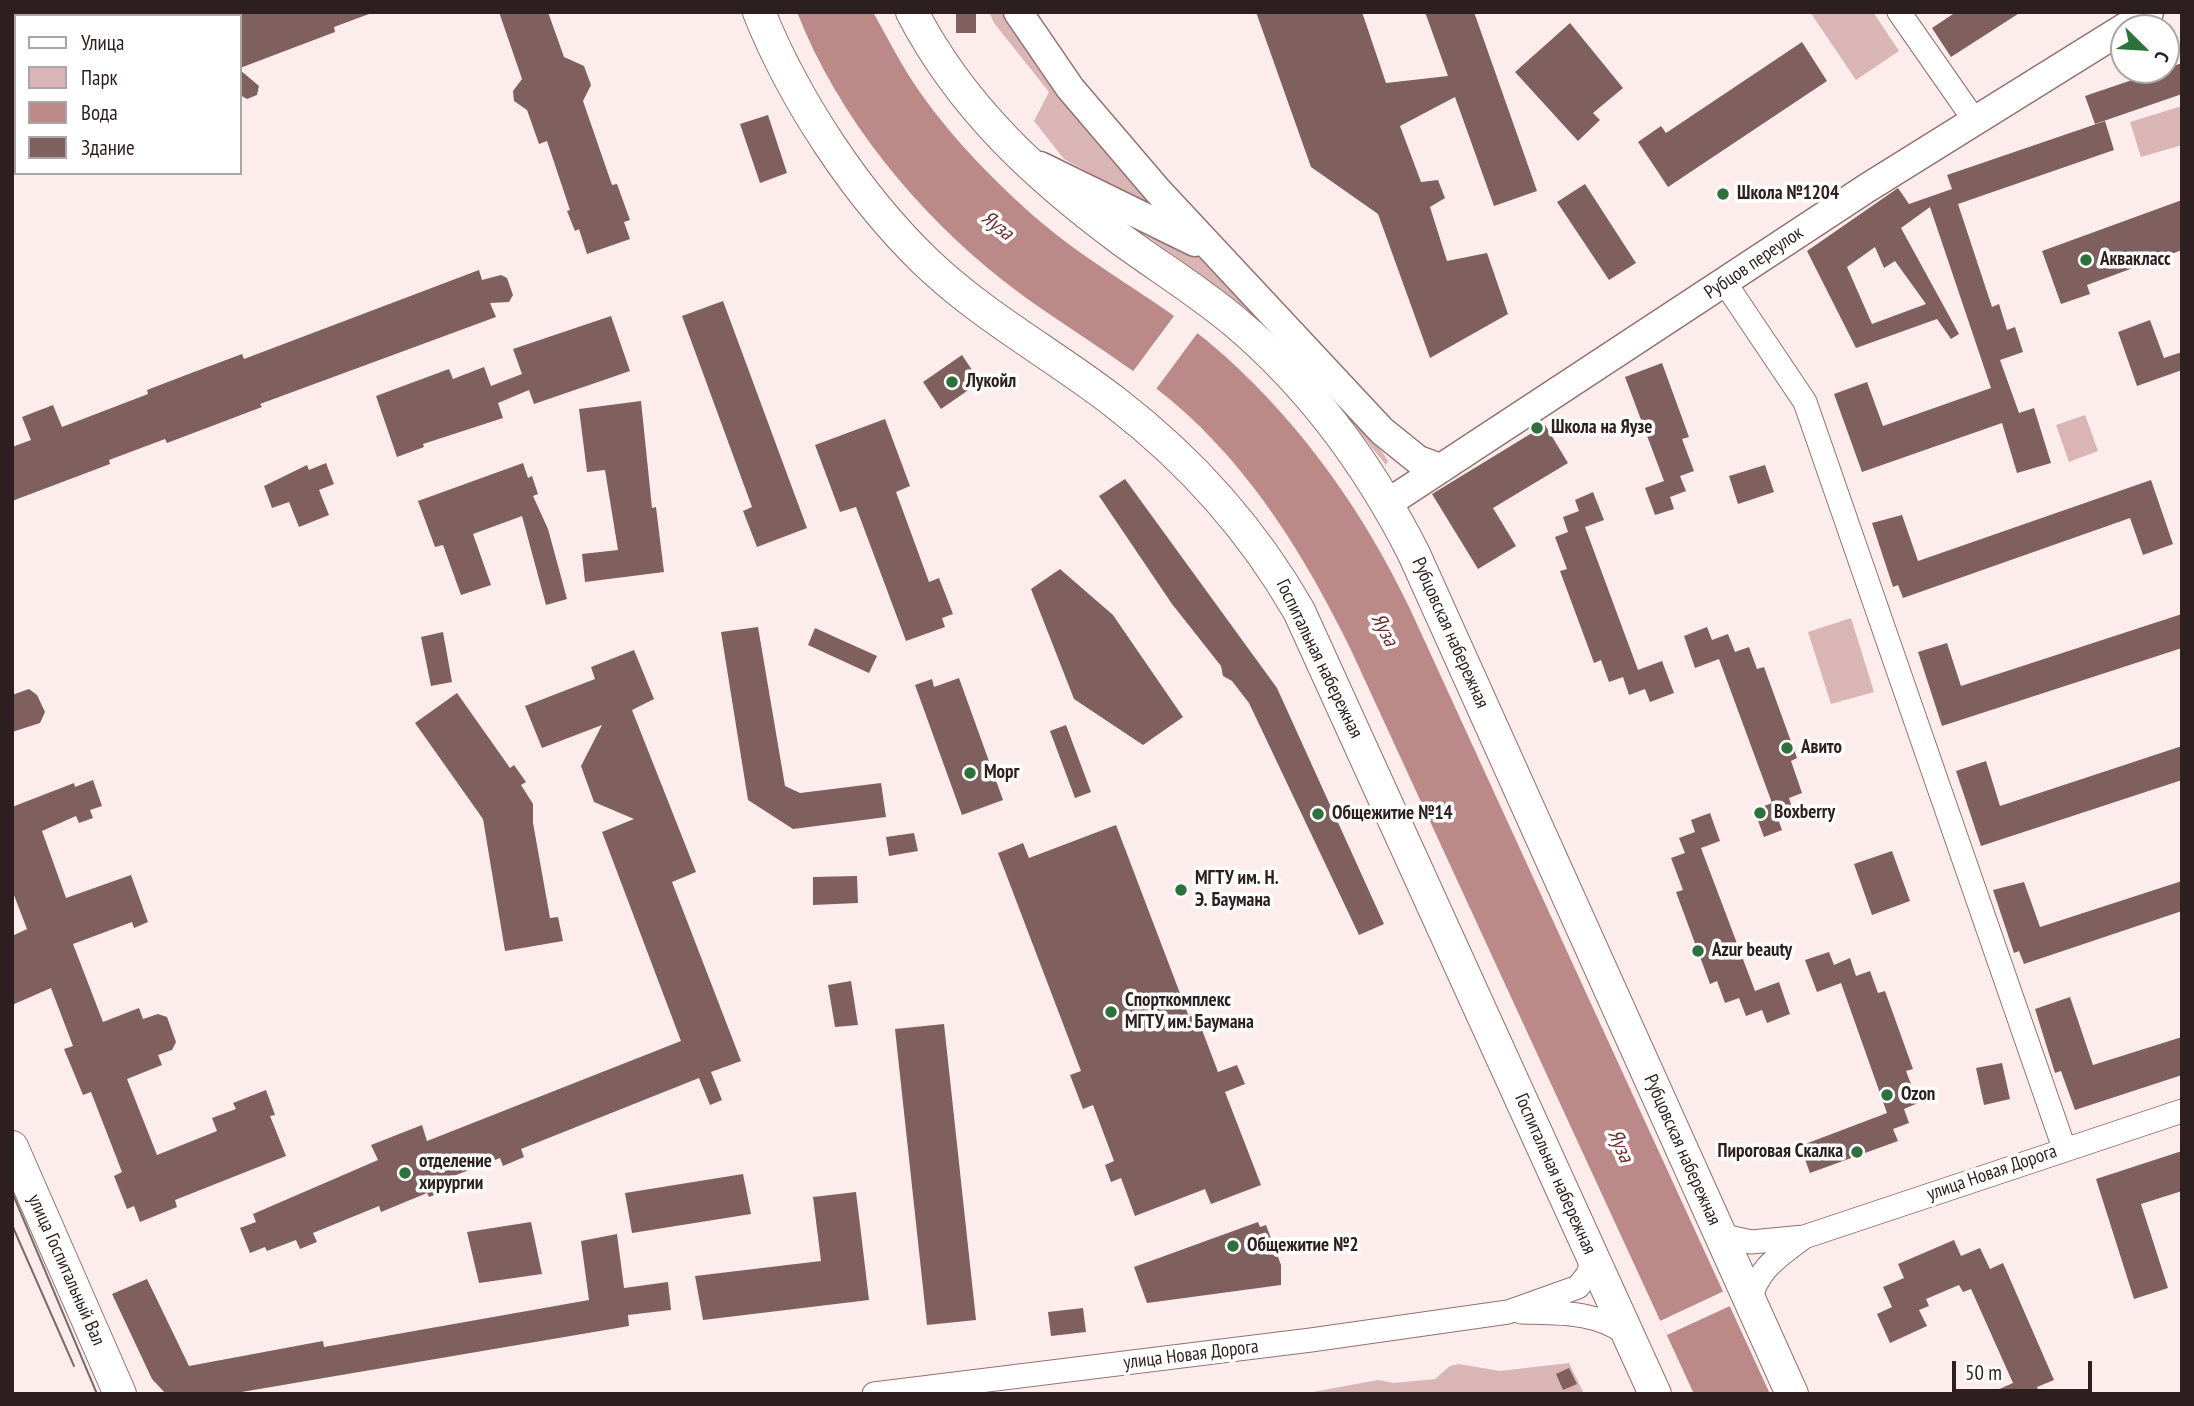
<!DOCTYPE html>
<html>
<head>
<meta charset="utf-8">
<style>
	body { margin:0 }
	#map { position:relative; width:2194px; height:1406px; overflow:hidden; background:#fcedec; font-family:"PT Sans Narrow",sans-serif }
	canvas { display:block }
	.frame { position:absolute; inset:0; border:14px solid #2d1f1f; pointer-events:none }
	.legend { position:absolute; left:14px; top:14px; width:228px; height:161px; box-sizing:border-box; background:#fff; border:2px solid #aba5a5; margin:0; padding:9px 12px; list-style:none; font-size:21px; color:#2d1f1f }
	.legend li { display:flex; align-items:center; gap:14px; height:35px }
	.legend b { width:35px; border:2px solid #aba5a5 }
	.north { position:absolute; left:2110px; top:14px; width:70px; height:70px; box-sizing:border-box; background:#fff; border:2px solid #aba5a5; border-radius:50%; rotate:114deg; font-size:19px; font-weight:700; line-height:28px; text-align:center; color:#2d1f1f }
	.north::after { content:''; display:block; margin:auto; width:24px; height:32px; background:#2d713c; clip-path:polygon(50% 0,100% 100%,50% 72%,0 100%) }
	.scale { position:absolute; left:1952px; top:1361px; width:140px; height:32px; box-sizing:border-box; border:4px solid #2d1f1f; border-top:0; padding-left:9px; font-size:21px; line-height:24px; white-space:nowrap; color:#2d1f1f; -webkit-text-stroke:5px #fff; paint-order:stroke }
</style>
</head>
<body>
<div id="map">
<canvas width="2194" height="1406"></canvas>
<div class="frame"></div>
<ul class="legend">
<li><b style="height:9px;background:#fff"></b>Улица</li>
<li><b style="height:19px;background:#d9b6b5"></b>Парк</li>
<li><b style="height:19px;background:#bb8988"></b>Вода</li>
<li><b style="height:19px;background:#7f605f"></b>Здание</li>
</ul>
<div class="north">С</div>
<div class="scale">50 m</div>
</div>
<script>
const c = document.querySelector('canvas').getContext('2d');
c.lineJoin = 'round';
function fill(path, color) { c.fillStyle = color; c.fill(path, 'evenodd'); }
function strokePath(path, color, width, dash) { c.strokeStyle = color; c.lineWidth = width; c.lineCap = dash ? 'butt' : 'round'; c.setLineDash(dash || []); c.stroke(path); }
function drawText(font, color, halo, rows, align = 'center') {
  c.font = font + ' "PT Sans Narrow",sans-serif'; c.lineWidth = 7; c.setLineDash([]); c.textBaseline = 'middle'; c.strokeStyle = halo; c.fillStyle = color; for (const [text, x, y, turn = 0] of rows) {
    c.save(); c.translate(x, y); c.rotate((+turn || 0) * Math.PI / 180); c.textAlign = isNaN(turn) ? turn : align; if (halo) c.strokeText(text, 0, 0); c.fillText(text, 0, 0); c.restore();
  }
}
const green = new Path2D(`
	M989,12h14l163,204 -102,-57 -30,-38 15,-29 -55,-69z
	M1810,12h63l26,39 -43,29z
	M2182,106v39l-41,12 -11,-35z
	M1135,227l43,9 93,81 112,136 5,8 -2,4 -54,-67 -87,-90z
	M2085,415l13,36 -29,11 -13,-37z
	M1851,618l23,74 -43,12 -23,-72z
	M1569,1363l15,31h-282l76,-14 16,3 41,-4 15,-13 9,-2 41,7z`);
const water = new Path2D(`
	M797,12h76c13,23 25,47 40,70 32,49 84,103 129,141 58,49 128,83 184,134 79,72 138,156 184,252l360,785h-76l-343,-744c-45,-92 -99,-181 -178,-248 -52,-44 -114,-78 -168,-120 -88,-69 -167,-165 -208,-270z`);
const pier = new Path2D(`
	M1177,312l22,19 -45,61 -23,-18z
	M1724,1291l6,15 -63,29 -7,-14z`);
const building = new Path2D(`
	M240,12h129v2l-35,13 1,5 -95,36z
	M499,12h49l16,45 20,9 7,19 -8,16 29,84 5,-1 13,36 -6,2 6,17 -43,15 -8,-25 -4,2 -8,-20 3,-1 -23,-69 -8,3 -12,-34 -13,-9 -1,-10 9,-12z
	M956,12h20v21h-20z
	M1256,12h106l24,71 62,-7 -23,-64h49l63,179 -43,15 -39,-109 -55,29 21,56 17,-2 7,18 -15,9 17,54 40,-8 21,61 -78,44 -52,-144 -67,-47z
	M1956,12h65l-70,45 -19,-29z
	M1570,23l53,65 -30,25 7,7 -22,21 -63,-69z
	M1802,42l25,39 -159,106 -30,-45 23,-16 5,7z
	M2182,63v31l-87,30 -10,-28z
	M240,70l19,16 -2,9 -10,4 -7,-4z
	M768,115l19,58 -27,10 -20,-59z
	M2105,121l9,29 -156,54 34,103 7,-3 8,26 8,-3 8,25 -23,8 19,53 15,-5 17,55 -34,10 -15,-50 -140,49 -28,-78 33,-12 16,44 108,-38 -61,-181 -29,21 58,106 -8,5 -14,-20 -81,29 -49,-97 91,-63 11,16 43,-15 -5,-14zM1875,247l9,21 11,-7 31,43 -54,20 -25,-57z
	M1585,184l51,79 -27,17 -52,-78z
	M2182,200v50l-95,35 3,9 -29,10 -19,-53z
	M479,270l3,10 19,-5 6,3 6,17 -4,7 -19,1 6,14 -236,87 2,3 -95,36 -2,-4 -56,21 1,4 -98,37v-54l19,-7 -9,-23 31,-12 9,22 86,-33 -1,-4 39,-15 56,-21 2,5z
	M723,301l84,227 -50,19 -14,-36 9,-4 -70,-191z
	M611,316l19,55 -96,33 -5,-14 -31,13 5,15 -80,26 1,3 -27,10 -21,-61 73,-27 4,10 31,-12 7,19 31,-12 -9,-25z
	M2150,320l14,38 18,-6v18l-45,16 -19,-54z
	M962,355l18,27 -39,27 -18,-27z
	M1662,363l27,74 -7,2 12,32 -14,5 6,15 -16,6 4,12 -19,6 -10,-27 19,-7 -39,-104z
	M641,401l11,107 4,-1 8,65 -79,10 -3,-28 36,-4 -13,-80 -18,2 -8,-63z
	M885,419l25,67 -14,6 33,90 10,-4 14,36 -11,4 3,9 -39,14 -50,-134 -16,5 -25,-67z
	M1545,425l23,38 -75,45 23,38 -38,23 -46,-75z
	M326,463l8,21 -15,6 10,25 -30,12 -10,-25 -17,6 -8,-22 43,-21 2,5z
	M523,463l5,15 4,-2 6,18 -5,2 15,33 19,70 -21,6 -24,-89 -49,18 18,51 -30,10 -18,-50 -8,2 -17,-46z
	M1765,465l9,27 -36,12 -9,-28z
	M1125,479l152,209 107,236 -25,11 -110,-232 -17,-22 -9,-5 -2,-10 -49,-62 -73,-108z
	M2151,480l22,64 -30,11 -13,-37 -227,80 -5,-13 -5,2 -21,-64 30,-8 16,46z
	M1593,492l11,28 -19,7 53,143 24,-9 12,32 -24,9 -5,-13 -16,6 -6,-18 -14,5 -8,-22 -7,3 -34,-92 7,-2 -12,-32 13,-5 -5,-15 16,-6 -4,-11z
	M1060,569l53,46 70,102 -40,28 -69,-46 -43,-110z
	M2182,614v34l-240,78 -24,-74 29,-9 14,43z
	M758,627l27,159 15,7 81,-10 5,34 -93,12 -45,-29 -27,-168z
	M1707,627l5,13 16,-6 7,18 14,-5 8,22 7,-2 33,91 -6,3 11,32 -13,5 5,15 -16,6 4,11 -18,7 -10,-27 18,-7 -53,-144 -24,9 -11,-32z
	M815,628l62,28 -8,17 -61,-28z
	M443,632l9,50 -21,4 -10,-49z
	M634,650l20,49 -22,11 64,162 -24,10 69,179 -30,11 11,28 -12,5 -11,-27 -178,71 3,8 -21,9 -3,-8 -62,24 4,10 -13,5 -2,-4 -46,19 -2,-6 -66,27 4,9 -17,7 -4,-9 -29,11 -2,-4 -15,6 -10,-25 16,-6 -3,-8 125,-54 -7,-15 51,-20 5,16 254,-100 -79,-209 32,-13 -40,-17 -13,-36 21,-41 -60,23 -17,-42 70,-27 -4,-12z
	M959,678l44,122 -41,15 -47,-130 17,-6 2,8z
	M29,689l8,6 8,17 -5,11 -28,9v-37z
	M457,693l53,75 4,-3 12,17 -5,3 12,19v19l17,95 8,-1 5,24 -58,10 -22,-132 -68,-96z
	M1066,725l25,67 -16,6 -25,-67z
	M2182,746v34l-201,66 -25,-75 30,-10 14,45z
	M93,780l9,26 -12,4 3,8 -14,5 -3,-7 -34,15 24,67 65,-23 17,47 -14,6 -2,-6 -59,22 30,78 36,-14 4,11 15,-5 9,3 9,25 -4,8 -14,5 4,10 -35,14 30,76 60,-24 -5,-13 24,-9 -3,-6 33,-13 9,25 -5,1 16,40 -111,44 2,7 -37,15 -6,-16 -7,3 -13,-33 8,-4 -31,-80 -8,3 -19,-46 9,-3 -22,-58 -39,17v-69l15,-7 -15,-39v-83l62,-24 1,4z
	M1710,813l10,28 -19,7 54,143 24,-9 11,32 -23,9 -5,-13 -16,6 -7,-18 -14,5 -8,-22 -7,3 -34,-92 7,-2 -12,-32 14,-5 -6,-15 16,-6 -4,-12z
	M1116,825l73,192 7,-3 22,58 19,-7 8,19 -20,8 36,93 -50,19 -6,-15 -70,27 -14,-38 -10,4 -6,-17 9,-4 -21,-56 -10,4 -13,-34 11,-4 -83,-218 25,-10 6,15z
	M914,833l4,18 -29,5 -3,-19z
	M1892,851l18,50 -38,14 -18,-51z
	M857,876l1,27 -45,2v-28z
	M2182,881v30l-158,53 -5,-13 -5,2 -21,-63 31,-8 16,45z
	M1829,952l5,13 16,-7 6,18 14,-5 8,22 7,-2 28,78 -7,2 12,32 -14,6 5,14 -16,6 5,12 -88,32 -10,-27 87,-33 -46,-130 -24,9 -12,-32z
	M851,981l7,44 -23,2 -7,-42z
	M2070,997l23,68 89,-28v38l-107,35 -14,-39 -6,2 -20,-64z
	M944,1024l32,296 -49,5 -32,-296z
	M2002,1063l8,36 -26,6 -8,-37z
	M2182,1151v40l-41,13 27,84 -34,11 -38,-120z
	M743,1174l8,40 -119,19 -7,-40z
	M856,1192l13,108 -166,20 -8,-44 126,-15 -8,-64z
	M531,1222l11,52 -63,9 -12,-51z
	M1258,1222l2,5 6,-2 15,40v20l-134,18 -13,-36z
	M617,1234l7,54 44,-6 3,28 -43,5 1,11 -399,68h-64l-14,-15 -40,-85 35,-15 42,87 134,-25 1,6 265,-47 -8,-59z
	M1954,1240l7,16 19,-8 10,21 13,-6 51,117 -17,7 3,7h-52l25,-11 -42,-94 -8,3 -4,-7 -33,14 3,7 -10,4 8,16 -37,17 -13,-29 15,-7 -9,-20 21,-9 -6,-14z
	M1083,1308l3,24 -35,4 -3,-24z
	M1569,1368l8,16 -14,6 -7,-16z`);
const minor = new Path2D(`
	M1899,12l76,109
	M1725,283l80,119 259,746
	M1720,1235l31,7 53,-5 378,-126
	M1750,1301c7,-32 29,-45 54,-64
	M1521,1312c40,1 74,-1 108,23
	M874,1394l437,-54 197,-28 70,-25 11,-14 3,-19`);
const tertiary = new Path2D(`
	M1018,12l52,76 88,103 224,240 36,29 22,8
	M2124,28l25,-16
	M1040,166l155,76
	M1388,503l479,-315 257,-160`);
const secondary = new Path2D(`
	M759,12c35,88 98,183 166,249 58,56 128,93 191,142 75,58 136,126 183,208l356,783
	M912,12c49,95 125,165 210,228 37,27 76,51 112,81 76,64 135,144 180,233l378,840
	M109,16l9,-4
	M12,53l4,-2
	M12,1147l108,247`);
const tram = new Path2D(`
	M12,1192l85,202
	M12,1225l62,141`);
const markers = [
	[1723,194,7,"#2d713c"],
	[2086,260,7,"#2d713c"],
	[952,382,7,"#2d713c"],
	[1537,428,7,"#2d713c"],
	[1787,748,7,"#2d713c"],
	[970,773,7,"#2d713c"],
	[1760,813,7,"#2d713c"],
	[1318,814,7,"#2d713c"],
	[1181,890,7,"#2d713c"],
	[1698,951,7,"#2d713c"],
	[1111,1012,7,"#2d713c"],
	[1887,1095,7,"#2d713c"],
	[1857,1152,7,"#2d713c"],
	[405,1173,7,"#2d713c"],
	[1233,1246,7,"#2d713c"]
];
const poiNames = [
	["Школа №1204",1737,194],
	["Аквакласс",2100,260],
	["Лукойл",966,382],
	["Школа на Яузе",1551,428],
	["Авито",1801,748],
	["Морг",984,773],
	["Boxberry",1774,813],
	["Общежитие №14",1332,814],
	["МГТУ им. Н.",1195,879],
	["Э. Баумана",1195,901],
	["Azur beauty",1712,951],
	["Спорткомплекс",1125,1001],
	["МГТУ им. Баумана",1125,1023],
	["Ozon",1901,1095],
	["Пироговая Скалка",1843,1152,"right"],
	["отделение",419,1162],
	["хирургии",419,1184],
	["Общежитие №2",1247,1246]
];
const streetNames = [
	["Рубцов переулок",1754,263,-34],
	["Рубцовская набережная",1450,633,66],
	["Госпитальная набережная",1319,659,64],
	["Рубцовская набережная",1682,1150,66],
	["улица Новая Дорога",1992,1173,-19],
	["Госпитальная набережная",1555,1174,66],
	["улица Госпитальный Вал",66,1270,66],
	["улица Новая Дорога",1191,1355,-7]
];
const waterNames = [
	["Яуза",997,226,38],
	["Яуза",1384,630,63],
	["Яуза",1620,1146,66]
];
fill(green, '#d9b6b5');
fill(water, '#bb8988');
fill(pier, '#fcedec');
fill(building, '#7f605f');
strokePath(minor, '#927170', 25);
strokePath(tertiary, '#927170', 31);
strokePath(secondary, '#927170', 34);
strokePath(minor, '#fff', 23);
strokePath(tertiary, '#fff', 28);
strokePath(secondary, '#fff', 32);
strokePath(tram, '#7a6c6b', 2);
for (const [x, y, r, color] of markers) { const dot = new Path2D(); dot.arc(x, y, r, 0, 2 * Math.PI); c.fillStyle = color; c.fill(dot); strokePath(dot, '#fff', 2.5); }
drawText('bold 19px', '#2d1f1f', '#fff', poiNames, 'left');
drawText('19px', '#2d1f1f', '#fff', streetNames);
drawText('italic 21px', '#6e2e30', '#fff', waterNames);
</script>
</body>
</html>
